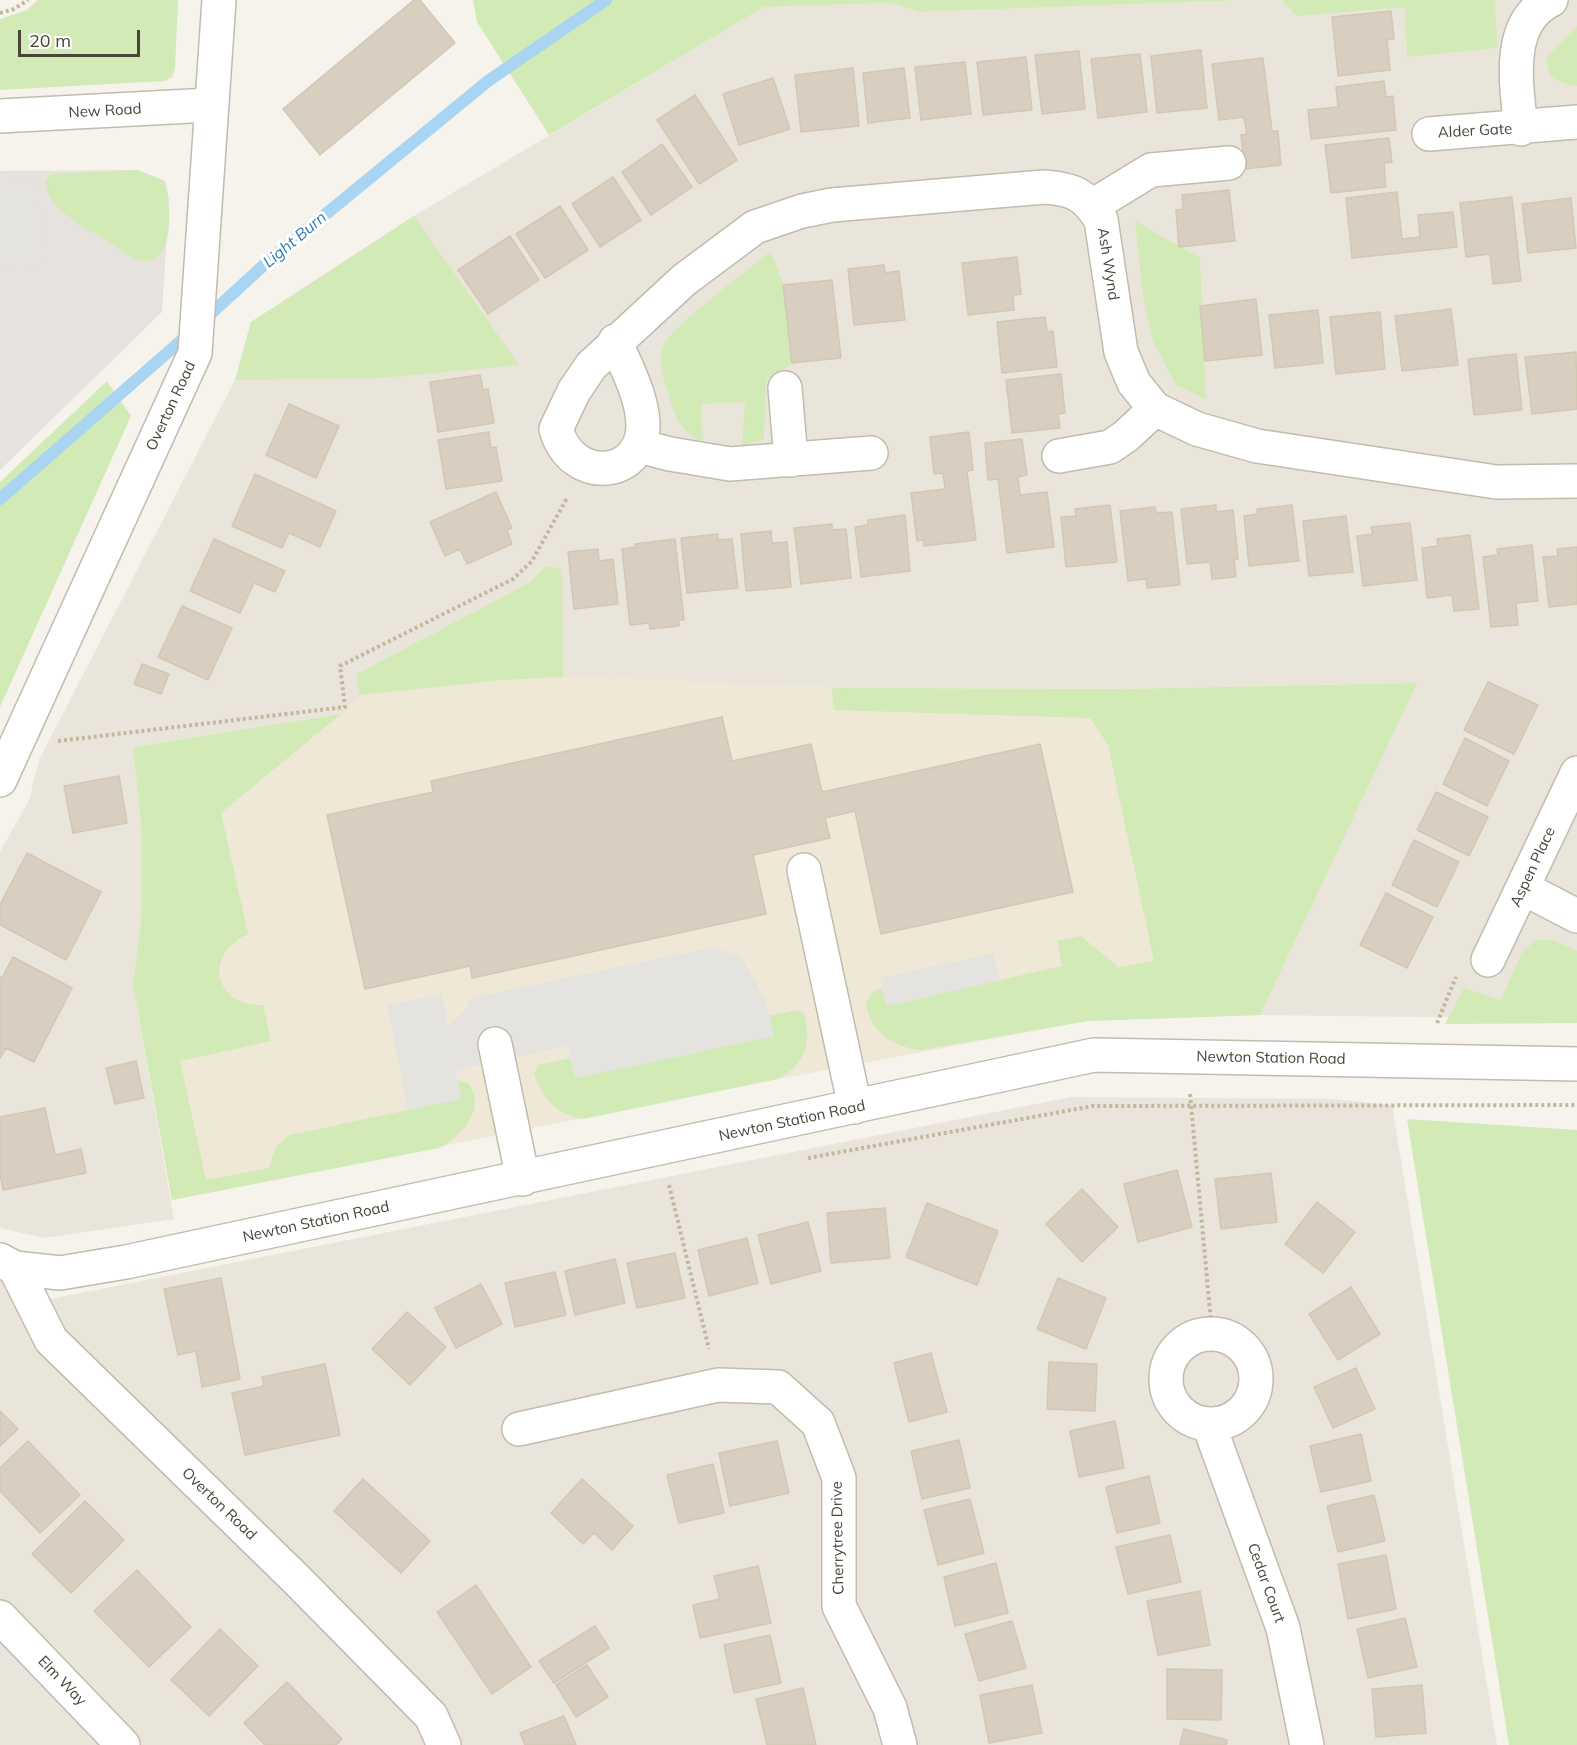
<!DOCTYPE html>
<html>
<head>
<meta charset="utf-8">
<style>
	body { margin:0 }
	#map { position:relative; width:1577px; height:1745px; overflow:hidden; background:#f6f3ec; font-family:Mulish,sans-serif }
	canvas { display:block }
	.scale { position:absolute; left:18px; top:30px; width:122px; height:27px; box-sizing:border-box; border:3px solid #4b4439; border-top:0; padding-left:8px; font-size:18px; line-height:21px; white-space:nowrap; color:#4b4439; -webkit-text-stroke:4px #fff; paint-order:stroke }
</style>
</head>
<body>
<div id="map">
<canvas width="1577" height="1745"></canvas>
<div class="scale">20 m</div>
</div>
<script>
const c = document.querySelector('canvas').getContext('2d');
c.lineJoin = 'round';
function fill(path, color) { c.fillStyle = color; c.fill(path, 'evenodd'); }
function strokePath(path, color, width, dash) { c.strokeStyle = color; c.lineWidth = width; c.lineCap = dash ? 'butt' : 'round'; c.setLineDash(dash || []); c.stroke(path); }
function drawText(font, color, halo, rows, align = 'center') {
  c.font = font + ' Mulish,sans-serif'; c.lineWidth = 6; c.setLineDash([]); c.textBaseline = 'middle'; c.strokeStyle = halo; c.fillStyle = color; for (const [text, x, y, turn = 0] of rows) {
    c.save(); c.translate(x, y); c.rotate((+turn || 0) * Math.PI / 180); c.textAlign = isNaN(turn) ? turn : align; if (halo) c.strokeText(text, 0, 0); c.fillText(text, 0, 0); c.restore();
  }
}
const residential = new Path2D(`
	M1246,0h331v1019l-317,-4 156,-332 -291,6 -293,-1 -269,-11 -60,3 -162,34 -208,33 9,88v76l-9,73 41,235 -130,19 -44,-10v-376l29,-52 10,-40 196,-380 16,-58 163,-106 350,-209 126,-4 29,9z
	M1071,1097l261,2 60,6 105,640h-1497v-475l40,31z`);
const industrial = new Path2D(`
	M137,170l28,11 4,18 -7,113 -162,158v-299z`);
const education = new Path2D(`
	M563,677l269,11 293,1 292,-6 -157,332 -173,6 -309,58 -606,121 -39,-216 9,-73v-76l-9,-88 208,-33 18,-19 144,-15z`);
const green = new Path2D(`
	M38,0h140l-3,68 -3,9 -7,4 -165,9v-71l27,-9z
	M473,0h773l-327,12 -29,-9 -126,4 -215,128 -72,-113z
	M1282,0h213l2,48 -90,9 -2,-50 -108,9z
	M1577,26v60h-1c-18,-4 -29,-7 -29,-28z
	M137,170l28,11c5,20 11,78 -18,80 -15,1 -32,-15 -45,-23 -23,-15 -51,-27 -57,-56l7,-8z
	M414,216l105,149 -138,13 -146,2 16,-58z
	M1135,221l65,37 6,141 -30,-14 -23,-44 -10,-44z
	M771,251l12,34 9,78 -26,17 -2,59 -22,7 3,-44 -44,2 2,39c-25,-17 -26,-21 -35,-50 -5,-13 -11,-36 -4,-49 10,-19 87,-76 107,-93z
	M107,381l24,35 -131,291v-225z
	M547,566l15,4 1,107 -60,3 -144,15 -2,-21 172,-91z
	M1417,683l-157,332 -172,6 -167,29c-27,-2 -52,-19 -55,-48l9,-12 7,-1 4,17 176,-40 -5,-25 24,-5 37,31 36,-6 -46,-216 -18,-27 -256,-8 -2,-22 293,1z
	M341,714l-120,99 27,121c-45,20 -34,73 15,71l8,36 -91,20 26,119 63,-12 7,-21 14,-12 170,-36 -3,-19 12,4c18,25 -9,54 -30,64l-267,52 -39,-216 9,-73v-76l-9,-88z
	M1536,940h16l25,11v72l-132,1 19,-36 37,12 21,-48z
	M797,1010l7,4c8,28 1,51 -26,65l-195,40c-27,-6 -41,-20 -49,-46l4,-8 32,-7 5,20 199,-42 -5,-20z
	M1407,1119l170,11v615h-68z`);
const parking = new Path2D(`
	M0,176l37,3 9,87 -46,-2z
	M714,947l28,11 25,46 7,32 -199,42 -7,-32 -113,24 6,29 -53,11 -21,-105 55,-11 6,32 17,-15 5,-13z
	M994,953l6,27 -114,26 -6,-28z`);
const stream = new Path2D(`
	M204,320l61,-56 223,-183 118,-81
	M0,499l191,-167`);
const building = new Path2D(`
	M414,0h6l35,43 -135,112 -37,-46z
	M1391,11l3,28 -7,1 3,30 -52,6 -6,-59z
	M1201,50l6,58 -50,5 -6,-57z
	M1079,51l6,58 -43,5 -7,-59z
	M1140,54l7,58 -49,6 -7,-59z
	M1026,57l6,53 -49,5 -6,-53z
	M1263,58l9,73h6l3,34 -36,4 -4,-34 6,-1 -3,-17 -25,3 -7,-56z
	M965,62l6,52 -50,6 -6,-53z
	M853,68l6,58 -58,6 -6,-57z
	M904,68l6,50 -42,5 -5,-50z
	M773,78l17,51 -51,16 -16,-51z
	M1384,81l2,16 7,-1 3,34 -85,9 -3,-29 30,-3 -2,-20z
	M695,95l42,65 -38,24 -42,-64z
	M1389,138l3,24 -8,1 2,24 -55,6 -6,-48z
	M662,144l30,43 -41,28 -29,-43z
	M613,177l28,43 -41,27 -28,-43z
	M1229,190l6,51 -56,6 -3,-37 7,-1 -1,-14z
	M1397,192l5,47 18,-2 -2,-22 35,-3 4,35 -105,11 -6,-60z
	M1512,197l9,84 -28,3 -3,-30 -24,3 -6,-54z
	M1571,198l5,50 -48,5 -6,-49z
	M560,206l28,44 -43,28 -29,-44z
	M510,236l29,44 -51,34 -30,-44z
	M1017,257l4,37 -8,1 1,15 -46,5 -6,-52z
	M884,265l1,8 14,-2 6,49 -51,5 -6,-56z
	M832,280l9,78 -49,5 -9,-78z
	M1256,299l6,56 -57,6 -5,-55z
	M1451,309l7,56 -56,6 -7,-55z
	M1318,310l5,53 -48,5 -6,-53z
	M1380,312l5,57 -49,5 -6,-57z
	M1045,317l2,15 6,-1 4,36 -55,6 -5,-51z
	M1576,352l1,57 -45,5 -7,-57z
	M1516,354l6,56 -48,5 -6,-56z
	M1061,374l4,39 -7,1 2,14 -48,5 -6,-53z
	M480,375l3,15 5,-1 6,34 -56,9 -8,-50z
	M289,404l50,22 -23,52 -50,-23z
	M489,432l2,16 5,-1 6,34 -56,8 -8,-49z
	M969,432l4,38 -6,1 9,69 -52,6 -1,-6 -6,1 -6,-48 34,-4 -2,-16 -9,1 -4,-37z
	M1022,439l5,36 -9,2 2,18 27,-3 7,55 -47,6 -9,-74 -10,1 -3,-37z
	M255,474l81,37 -16,36 -31,-14 -7,15 -50,-22z
	M496,492l16,36 -5,2 5,14 -45,20 -7,-15 -15,7 -15,-34z
	M1110,505l7,57 -51,5 -5,-50 15,-1 -1,-7z
	M1216,505v7l17,-2 5,49h-4l2,18 -24,2 -2,-17 -23,2 -6,-55z
	M1292,505l7,56 -50,5 -5,-50 14,-2 -1,-5z
	M1155,507l1,6 16,-1 8,73 -33,3 -1,-9 -18,2 -8,-70z
	M905,515l5,56 -49,6 -6,-50 13,-2v-5z
	M1346,516l7,56 -44,4 -6,-55z
	M1410,523l7,57 -54,6 -6,-50 16,-2 -2,-7z
	M832,524v6l14,-1 5,49 -50,6 -7,-56z
	M771,531l1,12 15,-1 4,45 -45,4 -5,-57z
	M718,534v6l14,-1 6,49 -51,5 -6,-55z
	M1470,535l9,74 -25,2 -2,-16 -25,3 -5,-50 16,-2 -1,-7z
	M214,539l71,32 -10,21 -21,-9 -14,30 -50,-22z
	M675,539l9,81h-5v6l-29,3 -1,-6 -19,2 -8,-76 14,-2 -1,-3z
	M1532,545l6,56 -22,2 2,22 -27,2 -8,-70 15,-2 -1,-6z
	M1577,547v57l-28,3 -6,-50 15,-1 -1,-7z
	M598,549l1,12 14,-2 5,45 -44,5 -6,-57z
	M182,606l50,22 -24,52 -50,-23z
	M142,664l27,10 -8,20 -27,-10z
	M1488,682l50,23 -24,49 -50,-24z
	M722,717l10,44 79,-17 11,48 218,-48 33,148 -192,42 -26,-123 -30,7 5,20 -77,17 13,59 -294,64 -2,-12 -105,23 -38,-174 106,-23 -2,-11z
	M1465,738l44,23 -22,45 -44,-22z
	M119,776l8,47 -54,10 -9,-47z
	M1436,792l52,25 -19,39 -52,-26z
	M1414,840l45,22 -22,45 -45,-22z
	M27,853l74,39 -35,68 -66,-35v-20z
	M1386,893l47,24 -26,51 -47,-23z
	M13,957l59,31 -38,74 -28,-14 -6,10v-81l2,1z
	M136,1061l8,37 -29,6 -9,-36z
	M45,1108l10,47 26,-6 5,24 -83,17 -3,-16v-57z
	M1177,1170l15,57 -54,15 -14,-58z
	M1271,1173l6,49 -56,7 -6,-50z
	M1082,1189l36,38 -36,35 -36,-38z
	M1317,1202l38,30 -32,41 -38,-29z
	M927,1203l71,28 -21,54 -71,-28z
	M885,1208l5,50 -59,5 -4,-50z
	M808,1222l13,49 -50,13 -13,-49z
	M747,1238l11,45 -49,13 -11,-46z
	M675,1253l10,45 -48,10 -10,-45z
	M615,1259l10,44 -50,12 -10,-44z
	M555,1272l11,43 -51,12 -10,-44z
	M221,1278l19,101 -38,8 -6,-36 -18,4 -14,-66z
	M1058,1278l48,20 -20,51 -49,-20z
	M481,1284l21,40 -46,24 -21,-40z
	M1351,1287l29,47 -42,26 -29,-46z
	M407,1312l39,35 -36,38 -38,-36z
	M931,1353l16,59 -38,10 -15,-59z
	M1049,1362l48,2 -2,47 -48,-2z
	M325,1364l15,71 -95,20 -13,-62 32,-7 -2,-9z
	M1356,1368l19,41 -42,19 -19,-41z
	M0,1411l18,18 -18,17z
	M1115,1421l9,47 -45,9 -9,-46z
	M1361,1434l10,47 -50,11 -11,-46z
	M959,1440l11,48 -48,11 -11,-48z
	M28,1441l52,54 -40,38 -40,-42v-23z
	M777,1441l12,52 -59,13 -11,-53z
	M713,1464l11,49 -45,10 -12,-48z
	M1149,1476l11,47 -43,10 -11,-46z
	M363,1479l67,62 -29,32 -67,-62z
	M582,1479l51,47 -21,24 -18,-17 -11,11 -32,-31z
	M1374,1495l11,46 -47,11 -11,-46z
	M970,1499l14,54 -46,12 -14,-55z
	M85,1501l39,39 -53,53 -39,-39z
	M1170,1535l11,47 -53,12 -12,-47z
	M1386,1555l10,54 -48,10 -10,-55z
	M996,1563l12,50 -53,13 -11,-49z
	M758,1566l13,57 -71,15 -7,-33 27,-6 -6,-23z
	M137,1570l54,57 -42,40 -55,-56z
	M476,1585l55,82 -39,27 -55,-82z
	M1200,1591l10,54 -52,10 -11,-54z
	M1405,1618l12,49 -49,11 -11,-49z
	M1012,1621l14,47 -47,13 -14,-47z
	M595,1626l14,22 -55,35 -15,-22z
	M220,1629l38,37 -49,50 -38,-36z
	M770,1635l11,48 -47,10 -10,-48z
	M587,1665l21,32 -32,20 -20,-32z
	M1167,1669l55,1 -1,50 -54,-1z
	M287,1682l55,57 -6,6h-71l-21,-22z
	M1032,1685l10,48 -53,10 -9,-48z
	M1422,1685l4,48 -50,4 -4,-48z
	M803,1688l13,57h-49l-11,-46z
	M564,1716l12,29h-51l-5,-12z
	M1184,1729l43,11 -1,5h-46z`);
const path = new Path2D(`
	M0,13l14,-4 14,-9
	M58,741l287,-34 -5,-41 173,-87 19,-18 35,-63
	M1437,1023l19,-46
	M1190,1094l22,239
	M808,1158l285,-52 484,-1
	M669,1185l40,164`);
const minor = new Path2D(`
	M0,116l210,-11
	M1521,129c-4,-42 -17,-106 30,-129
	M1429,134l148,-12
	M1092,206l59,-36 78,-7
	M615,341c11,26 27,54 28,83 1,54 -71,62 -87,5l18,-38 17,-25 93,-86 71,-53 47,-16 30,-6 212,-18c29,2 41,7 57,33l20,132 13,31 21,26 42,20 60,17 239,36 81,-1
	M785,388l6,72
	M639,446l31,8 60,10 141,-11
	M1059,456l51,-9 16,-11 29,-27
	M0,780l195,-427 24,-353
	M804,870l51,237
	M1523,888l54,28
	M1488,960l89,-187
	M495,1044l28,135
	M0,1260l15,8 36,72 246,240 134,136 13,29
	M15,1268l45,5 66,-11 968,-207 483,9
	M1166 1379a45 45 0 1 1 90 0a45 45 0 1 1-90 0Z
	M1209,1425l74,203 24,117
	M519,1429l199,-44 60,2 40,36 21,55v128l51,102 10,37
	M0,1617l123,128`);
const streetNames = [
	["New Road",105,111,-3],
	["Alder Gate",1475,131,-3],
	["Ash Wynd",1108,264,81],
	["Overton Road",171,406,-65],
	["Aspen Place",1533,867,-65],
	["Newton Station Road",1271,1058,1],
	["Newton Station Road",792,1121,-12],
	["Newton Station Road",316,1222,-12],
	["Overton Road",219,1504,44],
	["Cherrytree Drive",838,1538,-91],
	["Cedar Court",1266,1583,70],
	["Elm Way",62,1681,46]
];
const waterNames = [
	["Light Burn",295,240,-40]
];
fill(residential, '#eae5da');
fill(industrial, '#e6e2dd');
fill(education, '#efe8d6');
fill(green, '#d2eab5');
fill(parking, '#e5e3e0');
strokePath(stream, '#a9d4f2', 12);
fill(building, '#d8cfc1');
strokePath(building, '#d3c7b4', 1.5);
strokePath(minor, '#c2bbae', 36);
strokePath(path, '#c4b79f', 4, [3, 3]);
strokePath(minor, '#fff', 33);
drawText('15px', '#4b4439', '#fff', streetNames);
drawText('italic 16px', '#2e7ab2', '#fff', waterNames);
</script>
</body>
</html>
